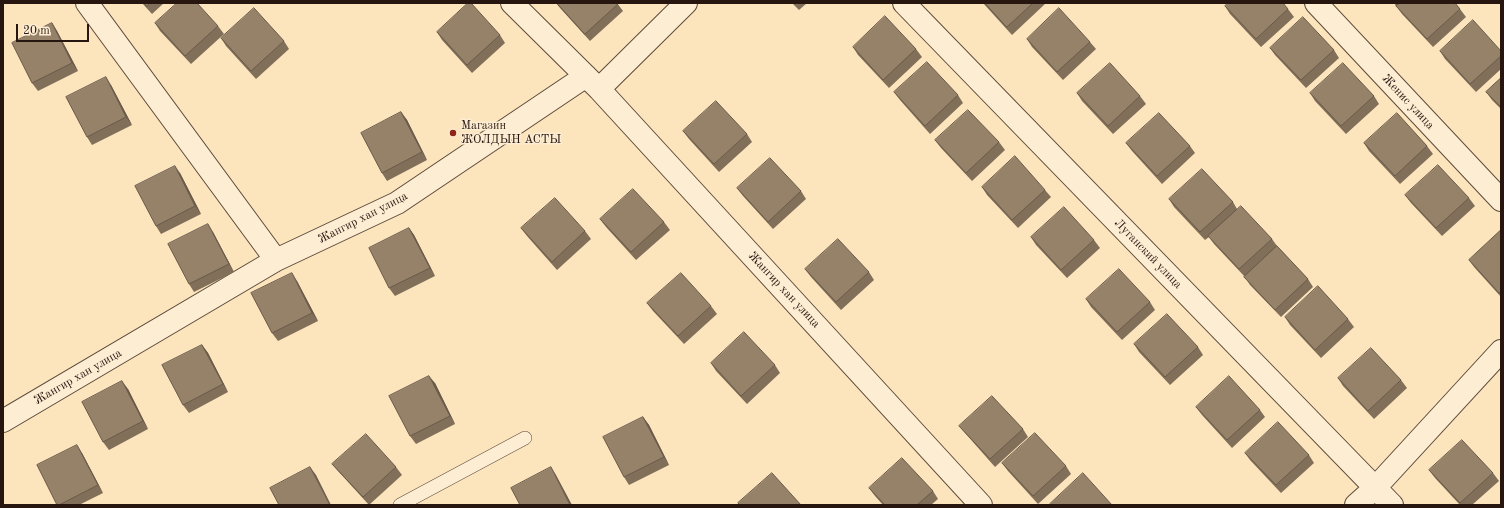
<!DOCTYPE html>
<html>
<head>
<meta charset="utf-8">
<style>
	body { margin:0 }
	#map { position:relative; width:1504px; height:508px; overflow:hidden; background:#fce4bc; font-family:"Old Standard TT",serif }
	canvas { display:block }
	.frame { position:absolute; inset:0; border:4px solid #27160f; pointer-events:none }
	.scale { position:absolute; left:16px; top:24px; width:73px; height:18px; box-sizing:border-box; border:2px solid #27160f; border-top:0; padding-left:5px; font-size:12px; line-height:14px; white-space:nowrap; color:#27160f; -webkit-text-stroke:3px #fdedd3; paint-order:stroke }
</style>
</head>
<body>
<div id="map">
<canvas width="1504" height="508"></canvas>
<div class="frame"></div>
<div class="scale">20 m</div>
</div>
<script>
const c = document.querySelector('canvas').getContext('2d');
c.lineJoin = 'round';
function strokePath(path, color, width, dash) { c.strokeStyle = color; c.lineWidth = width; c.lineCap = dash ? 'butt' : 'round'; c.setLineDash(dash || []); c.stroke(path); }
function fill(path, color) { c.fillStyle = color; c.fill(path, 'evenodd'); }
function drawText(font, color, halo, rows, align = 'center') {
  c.font = font + ' "Old Standard TT",serif'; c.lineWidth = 3; c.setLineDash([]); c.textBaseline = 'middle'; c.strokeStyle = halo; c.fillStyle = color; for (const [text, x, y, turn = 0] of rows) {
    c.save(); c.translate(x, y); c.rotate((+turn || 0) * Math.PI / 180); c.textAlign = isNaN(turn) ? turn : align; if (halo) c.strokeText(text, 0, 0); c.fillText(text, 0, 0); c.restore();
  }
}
const service = new Path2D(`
	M400,505l125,-67`);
const minor = new Path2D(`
	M87,3l189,257
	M512,3l87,86 382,416
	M904,3l488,502
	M1316,3l185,197
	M599,89l87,-86
	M3,421l273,-161 121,-57 189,-127
	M1356,505l19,-17 126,-137`);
const wall = new Path2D(`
	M142,3h22l-12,11z
	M556,3h61l6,8 -33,30 -30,-33z
	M792,3h15l-8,7z
	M983,3h61l1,1 -33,31z
	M1394,3h61l5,6 6,8 -33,30 -31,-33z
	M1225,6l63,3 6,8 -33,30 -31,-33z
	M52,23l5,8 21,40 -40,20 -6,-8z
	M155,23l63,3 6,8 -33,30 -31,-33z
	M437,32l63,3 5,8 -33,30 -30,-33z
	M221,38l63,3 5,8 -33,30 -30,-33z
	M1027,39l63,3 6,7 -33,31 -31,-33z
	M853,47l63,2 6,8 -33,31 -31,-33z
	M1270,48l64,2 5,8 -33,30 -31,-33z
	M1440,51h61v18l-25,23 -31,-33z
	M1501,78v31l-9,-9 -6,-8z
	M111,85l21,40 -40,20 -5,-8z
	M894,92l64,3 5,8 -33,31 -30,-34z
	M1077,93l63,3 6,8 -33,30 -31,-33z
	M1310,93l64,3 5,8 -33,30 -31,-33z
	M401,112l6,8 20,40 -40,21 -5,-8z
	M683,131l64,3 5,8 -33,30 -30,-33z
	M935,140l64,2 6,8 -33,31 -31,-33z
	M1126,143l64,3 5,7 -33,31 -30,-33z
	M1364,143l63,3 6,8 -33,30 -31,-33z
	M180,173l21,41 -40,20 -5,-8z
	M982,187l63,3 6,7 -33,31 -31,-33z
	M737,188l64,3 5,8 -33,30 -30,-33z
	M1405,195l64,3 6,8 -33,30 -31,-33z
	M1169,199l64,3 4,7 35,30 5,7 31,33 5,8 -32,30 -31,-32 -5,-8 -31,-33 -5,-7 -4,3 -31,-33z
	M600,219l64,3 6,8 -34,30 -30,-33z
	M409,228l5,7 21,41 -40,20 -6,-8z
	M521,228l64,3 6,8 -34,31 -30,-34z
	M1501,230v67l-27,-30 -5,-7z
	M213,232l21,40 -40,20 -5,-8z
	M1031,237l63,3 6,8 -33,30 -31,-33z
	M805,269l64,3 5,8 -33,30 -30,-33z
	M297,281l21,40 -40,20 -6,-8z
	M1086,299l64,3 5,8 -33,30 -31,-33z
	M647,303l64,3 6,8 -33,30 -31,-33z
	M1285,317l63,2 6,8 -33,31 -31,-33z
	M1134,344l64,3 5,8 -33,30 -31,-33z
	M202,345l6,8 20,39 -39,21 -6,-8z
	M711,363l64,2 5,8 -33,31 -31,-33z
	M1338,378l63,2 6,8 -33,31 -31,-33z
	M435,383l20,41 -39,20 -6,-8z
	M128,389l20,40 -39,21 -6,-8z
	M1196,407l64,3 5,7 -33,31 -30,-33z
	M643,417l6,8 20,40 -40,20 -5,-8z
	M959,426l64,3 5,8 -33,30 -30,-34z
	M82,453l21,40 -24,12h-22z
	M1245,453l64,2 5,8 -33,30 -31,-33z
	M1002,463l64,3 5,8 -33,30 -30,-33z
	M332,464l64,3 6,8 -33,30 -31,-34z
	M1429,470l64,3 6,8 -27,24h-12l-25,-27z
	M869,488l64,3 5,8 -7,6h-48l-8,-9z`);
const shadedWall = new Path2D(`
	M52,23l5,8 21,40 -6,-8z
	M106,77l5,8 21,40 -6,-8z
	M401,112l6,8 20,40 -5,-8z
	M175,166l5,7 21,41 -6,-8z
	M208,224l5,8 21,40 -5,-8z
	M409,228l5,7 21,41 -5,-8z
	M292,273l5,8 21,40 -6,-8z
	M202,345l6,8 20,39 -5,-8z
	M429,376l6,7 20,41 -5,-8z
	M122,381l6,8 20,40 -5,-8z
	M643,417l6,8 20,40 -5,-8z
	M77,445l5,8 21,40 -5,-8z
	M310,467l6,8 15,30h-1z
	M551,467l5,8 16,30h-2z`);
const building = new Path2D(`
	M144,3h6l-3,3z
	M177,3h20l21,23 -33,30 -30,-33z
	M468,3h3l29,32 -33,30 -30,-33z
	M557,3h60l1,1 -33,30z
	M985,3h48l-26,24z
	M1228,3h55l5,6 -32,30 -31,-33z
	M1400,3h55l5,6 -33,30 -31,-33z
	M254,8l30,33 -33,30 -30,-33z
	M1059,8l31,34 -33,30 -30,-33z
	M885,16l31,33 -33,31 -30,-33z
	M1303,17l31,33 -33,30 -31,-32z
	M1473,20l28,31v5l-31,28 -30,-33z
	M52,23l20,40 -40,20 -20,-40z
	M927,62l31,33 -33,31 -31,-34z
	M1110,63l30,33 -32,30 -31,-33z
	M1343,63l31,33 -33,30 -31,-33z
	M106,77l20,40 -39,20 -21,-40z
	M1501,78v29l-15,-15z
	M716,101l31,33 -33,30 -31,-33z
	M968,110l31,32 -33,31 -31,-33z
	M401,112l21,40 -40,21 -21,-40z
	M1159,113l31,33 -33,30 -31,-33z
	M1397,113l30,33 -32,30 -31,-33z
	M1015,156l30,34 -33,30 -30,-33z
	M770,158l31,33 -33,31 -31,-34z
	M1438,165l31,33 -33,30 -31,-33z
	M175,166l20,40 -39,20 -21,-40z
	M1202,169l31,33 -33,30 -31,-33z
	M633,189l31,33 -33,30 -31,-33z
	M555,198l30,33 -33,31 -31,-34z
	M1241,206l31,33 -33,30 -31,-33z
	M1064,207l30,33 -33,30 -30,-33z
	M208,224l21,40 -40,20 -21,-40z
	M409,228l21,40 -41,20 -20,-40z
	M1501,230v61l-2,2 -30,-33z
	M838,239l31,33 -33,30 -31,-33z
	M1277,246l31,33 -33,31 -31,-33z
	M1119,269l31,33 -33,30 -31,-33z
	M292,273l20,40 -40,20 -21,-40z
	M681,273l30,33 -33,30 -31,-33z
	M1318,286l30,33 -33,31 -30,-33z
	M1167,314l31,33 -33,30 -31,-33z
	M744,332l31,33 -34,31 -30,-33z
	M202,345l21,39 -40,21 -21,-40z
	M1371,348l30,32 -33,31 -30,-33z
	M429,376l21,40 -40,20 -21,-40z
	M1229,376l31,34 -33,30 -31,-33z
	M122,381l21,40 -40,21 -21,-40z
	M992,396l31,33 -33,30 -31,-33z
	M643,417l21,40 -40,20 -21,-40z
	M1278,422l31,33 -33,30 -31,-32z
	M1035,433l31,33 -33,30 -31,-33z
	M366,434l30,33 -33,30 -31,-33z
	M1462,440l31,33 -33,30 -31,-33z
	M77,445l21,40 -39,20h-2l-20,-40z
	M902,458l31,33 -16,14h-32l-16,-17z
	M310,467l20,38h-51l-9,-17z
	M551,467l19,38h-50l-9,-17z
	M772,473l29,32h-61l-2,-2z
	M1083,473l29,32h-61l-1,-1z`);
const markers = [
	[453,133,4,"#8f2418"]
];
const streetNames = [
	["Женис улица",1408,102,47],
	["Жангир хан улица",363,218,-27],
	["Луганский улица",1148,254,46],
	["Жангир хан улица",784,290,47],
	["Жангир хан улица",78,377,-30]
];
const poiNames = [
	["Магазин",461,126],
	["ЖОЛДЫН АСТЫ",461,140]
];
strokePath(service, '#5c4a3a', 14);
strokePath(minor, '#5c4a3a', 24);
strokePath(service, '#fdedd3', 13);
strokePath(minor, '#fdedd3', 22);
fill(wall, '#816f5a');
fill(shadedWall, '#695a4a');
fill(building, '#968169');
strokePath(building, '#695a4a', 1);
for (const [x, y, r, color] of markers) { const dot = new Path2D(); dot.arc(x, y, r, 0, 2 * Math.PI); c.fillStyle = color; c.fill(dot); strokePath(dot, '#fdedd3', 1.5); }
drawText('12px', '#27160f', '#fdedd3', streetNames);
drawText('12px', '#27160f', '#fdedd3', poiNames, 'left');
</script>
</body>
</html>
